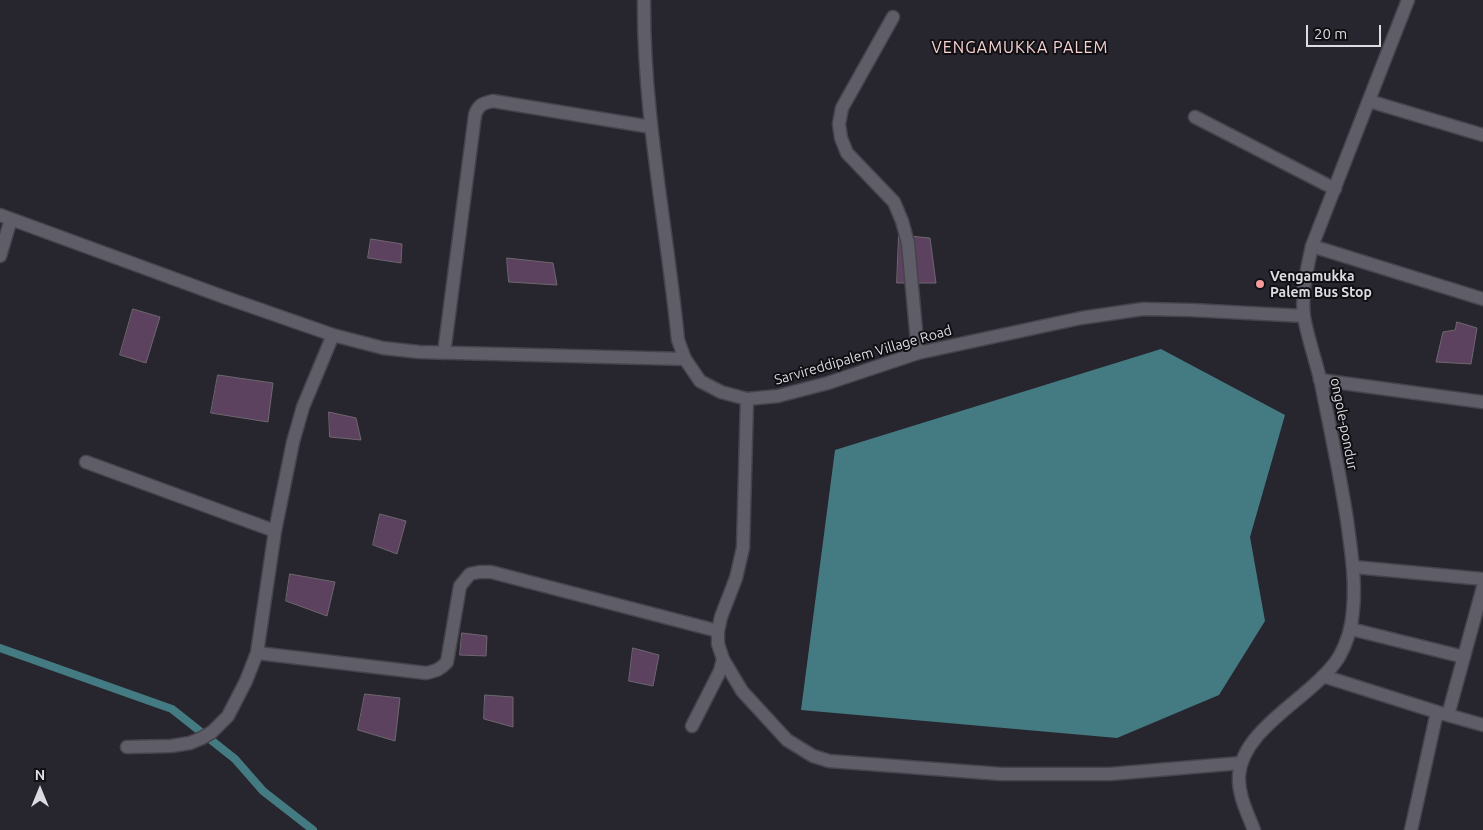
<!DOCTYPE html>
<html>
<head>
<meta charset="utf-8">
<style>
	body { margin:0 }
	#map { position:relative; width:1483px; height:830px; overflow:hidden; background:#27252e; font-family:Ubuntu,sans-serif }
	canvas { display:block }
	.north { position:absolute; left:15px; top:765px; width:50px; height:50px; -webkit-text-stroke:4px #100f13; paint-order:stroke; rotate:0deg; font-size:14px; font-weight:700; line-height:20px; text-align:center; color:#dddce2 }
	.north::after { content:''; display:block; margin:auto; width:18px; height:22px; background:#dddce2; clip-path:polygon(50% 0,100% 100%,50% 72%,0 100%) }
	.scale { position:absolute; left:1306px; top:25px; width:75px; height:22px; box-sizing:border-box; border:2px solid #dddce2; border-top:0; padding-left:6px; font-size:15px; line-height:18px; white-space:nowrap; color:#dddce2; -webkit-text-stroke:4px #100f13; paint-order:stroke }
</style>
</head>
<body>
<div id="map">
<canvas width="1483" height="830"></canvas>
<div class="north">N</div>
<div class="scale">20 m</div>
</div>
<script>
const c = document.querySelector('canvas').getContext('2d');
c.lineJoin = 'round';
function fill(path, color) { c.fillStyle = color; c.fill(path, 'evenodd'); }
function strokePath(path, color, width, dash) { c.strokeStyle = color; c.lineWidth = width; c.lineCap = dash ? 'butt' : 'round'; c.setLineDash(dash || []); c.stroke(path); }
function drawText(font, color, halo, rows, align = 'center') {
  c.font = font + ' Ubuntu,sans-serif'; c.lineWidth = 4; c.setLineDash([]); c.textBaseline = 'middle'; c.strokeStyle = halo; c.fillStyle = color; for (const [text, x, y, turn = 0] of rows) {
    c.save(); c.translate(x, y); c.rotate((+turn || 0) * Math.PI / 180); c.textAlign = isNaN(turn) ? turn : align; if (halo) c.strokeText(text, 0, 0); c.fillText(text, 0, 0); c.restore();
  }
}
const water = new Path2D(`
	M1161,349l124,66 -35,122 15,84 -46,74 -102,43 -316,-28 34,-260z`);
const stream = new Path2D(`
	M0,648l172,61 63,50 28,32 50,39`);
const building = new Path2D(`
	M899,235l31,3 6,45h-39z
	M371,239l31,5 -1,19 -33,-5z
	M507,258l46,5 4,22 -48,-3z
	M133,309l27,8 -14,46 -26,-8z
	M1457,322l20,6 -6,36 -35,-2 7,-30 12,-2z
	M218,375l55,8 -5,39 -57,-9z
	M329,412l27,6 5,22 -31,-3z
	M380,514l26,7 -9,33 -24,-9z
	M290,574l45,8 -8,34 -41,-15z
	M462,633l25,3 -1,20 -26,-1z
	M633,648l26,7 -6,31 -24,-5z
	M365,694l35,4 -5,43 -37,-11z
	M485,695l28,2v30l-29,-8z`);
const street = new Path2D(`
	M893,17l-51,91 -3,16 2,14 6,15 47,49 8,19 6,22 10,110
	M1369,101l114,34
	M1195,117l140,72
	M0,215l224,82 109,38 50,13 36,4 266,7
	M1312,246l171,53
	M0,256l11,-37
	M444,353l31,-238c3,-10 8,-12 18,-14l158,26
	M1320,380l163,22
	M747,399l-4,149 -7,30 -15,39 -3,14v13l5,15 19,32 45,49 26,16 16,5 172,13h109l131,-11
	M86,462l189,69
	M1354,567l129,12
	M1351,629l113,28
	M257,653l169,20c10,-2 15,-4 21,-11l13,-76 10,-12 9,-2h12l227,59
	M1323,676l114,36 46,13
	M1448,715l35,-128
	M692,726l28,-55 3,-12
	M127,747l44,-1 19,-3 12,-5 10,-6 16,-16 18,-35 11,-28 18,-122 18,-89 10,-35 30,-72
	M1411,830l26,-118`);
const secondary = new Path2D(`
	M644,0c-1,114 23,227 34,340l7,19 15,22 21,11 26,7 31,-3 50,-13 90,-30 163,-35 62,-9 48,1 113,6
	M1254,830c-7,-18 -16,-35 -15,-54 3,-49 75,-79 100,-119 8,-14 13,-31 14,-47 3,-30 -2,-60 -6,-90 -7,-46 -17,-92 -26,-137 -5,-22 -13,-44 -17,-66 -3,-24 3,-48 8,-71l96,-246`);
const markers = [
	[1260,284,5,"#f59b9c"]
];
const poiNames = [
	["Vengamukka",1270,276],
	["Palem Bus Stop",1270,292]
];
const streetNames = [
	["Sarvireddipalem Village Road",863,355,-16],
	["ongole-pondur",1344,424,79]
];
const quarterNames = [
	["VENGAMUKKA PALEM",1020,48]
];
fill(water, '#447b82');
strokePath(stream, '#447b82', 8);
fill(building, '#5d4260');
strokePath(building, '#6e676f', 1);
strokePath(street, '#45444b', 15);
strokePath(secondary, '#45444b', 15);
strokePath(street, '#5f5d68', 12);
strokePath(secondary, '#5f5d68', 12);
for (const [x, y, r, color] of markers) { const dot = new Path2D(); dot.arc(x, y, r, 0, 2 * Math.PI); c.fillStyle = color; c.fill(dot); strokePath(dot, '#100f13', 2); }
drawText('bold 14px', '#dddce2', '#100f13', poiNames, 'left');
drawText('14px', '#dddce2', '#100f13', streetNames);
c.letterSpacing = '1px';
drawText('16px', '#f8d4d3', '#100f13', quarterNames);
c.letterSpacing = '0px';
</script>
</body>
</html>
